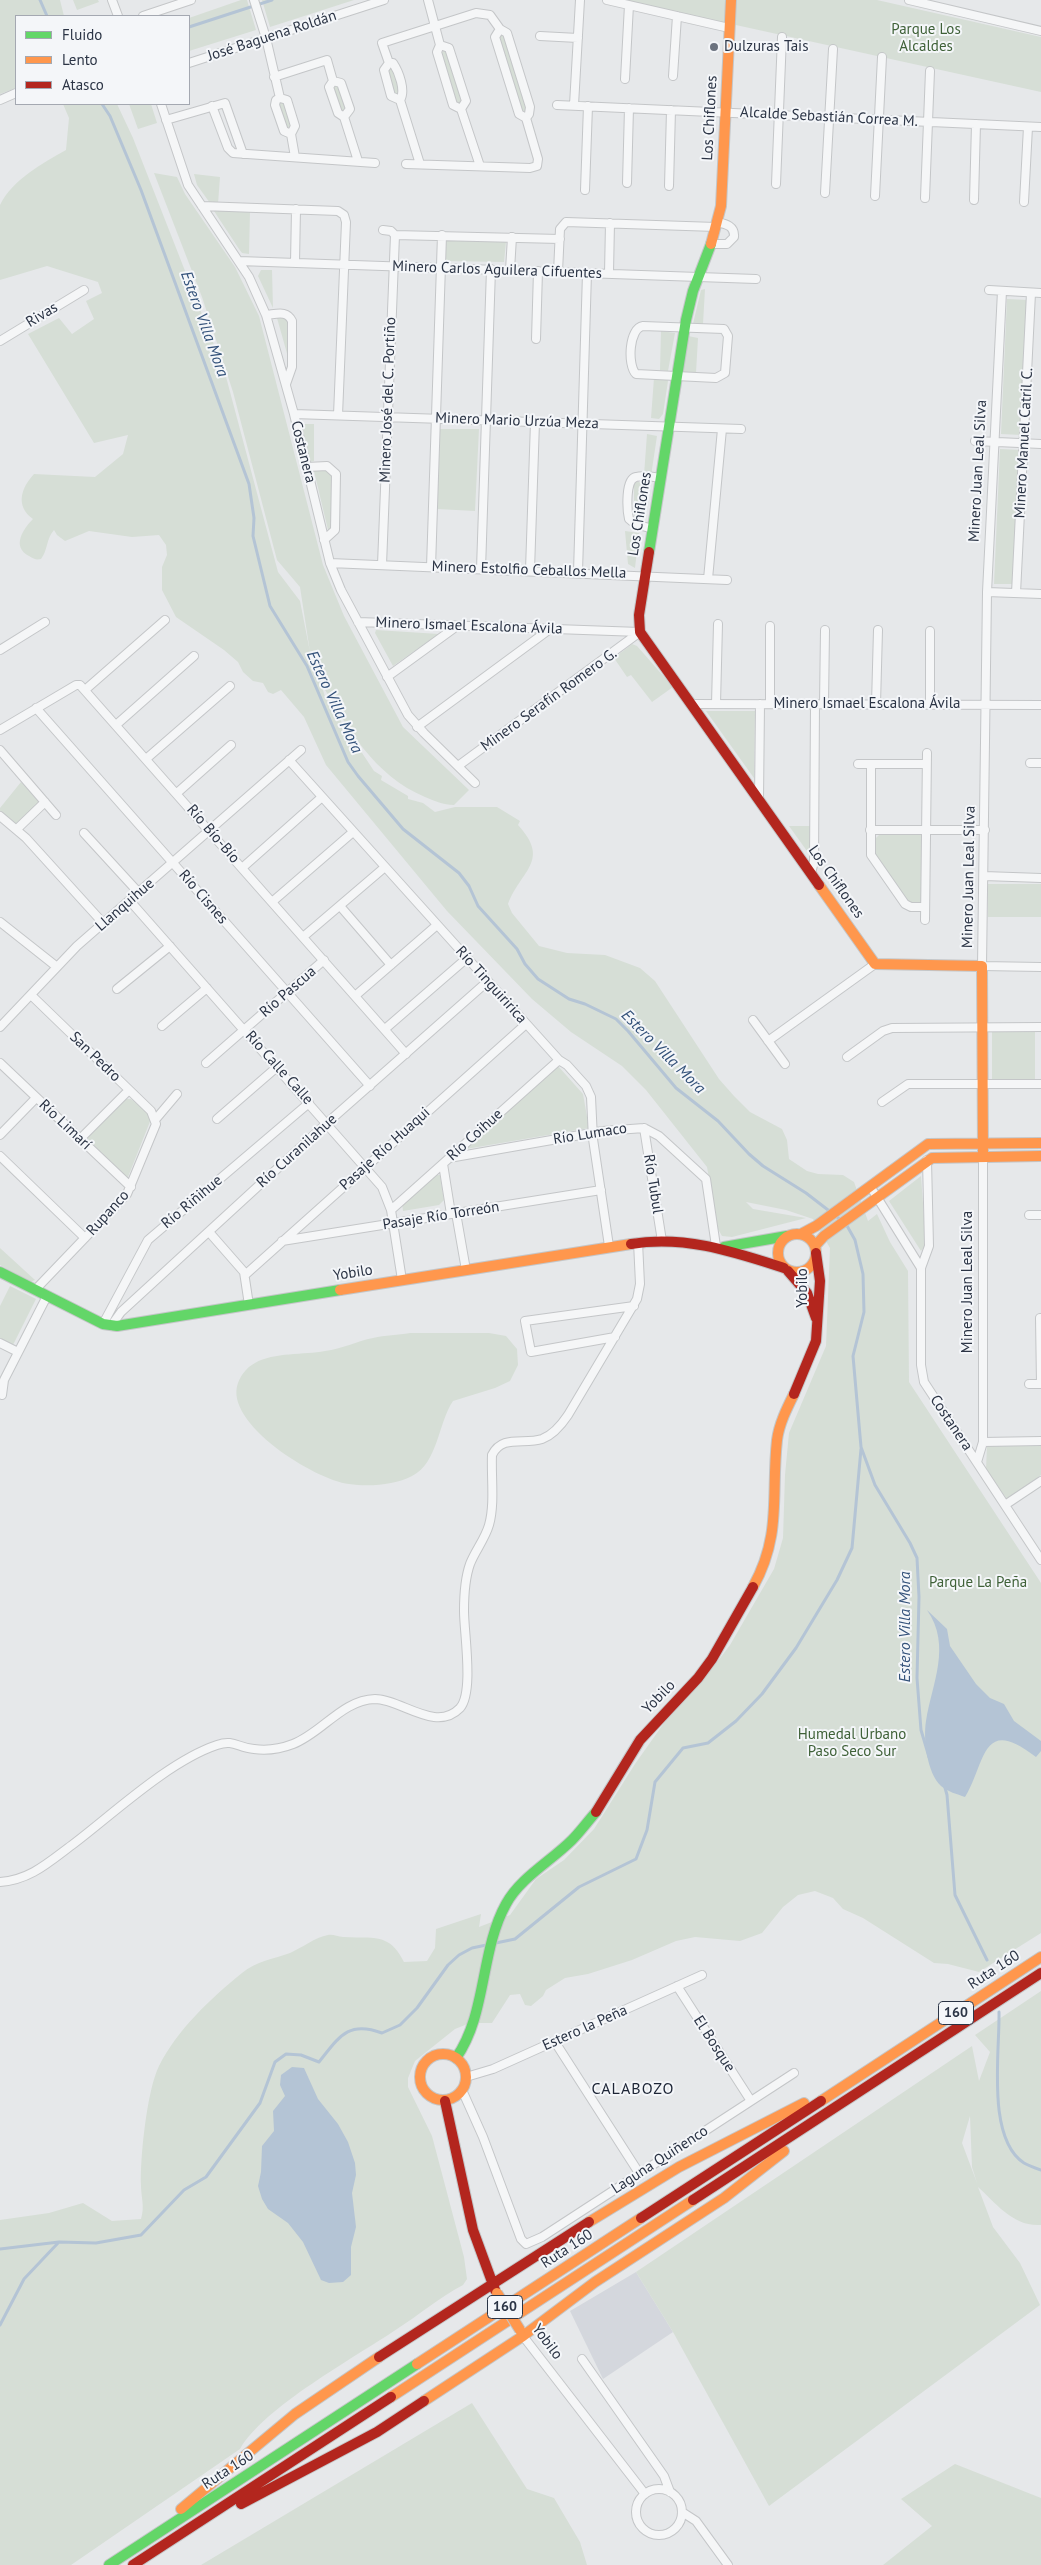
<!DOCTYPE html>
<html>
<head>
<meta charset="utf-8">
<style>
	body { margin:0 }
	#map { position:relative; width:1041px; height:2565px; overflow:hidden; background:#e6e8ea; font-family:"PT Sans",sans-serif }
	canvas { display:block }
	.legend { position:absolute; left:15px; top:15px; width:175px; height:90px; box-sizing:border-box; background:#f4f6f9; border:1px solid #a4a8b1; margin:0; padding:6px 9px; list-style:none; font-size:15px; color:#2b3445 }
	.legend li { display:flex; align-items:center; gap:10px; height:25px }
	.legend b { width:25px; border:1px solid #a4a8b1 }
</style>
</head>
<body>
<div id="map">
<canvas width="1041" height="2565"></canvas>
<ul class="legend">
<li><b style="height:6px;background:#63d668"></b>Fluido</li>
<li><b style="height:6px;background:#ff974d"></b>Lento</li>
<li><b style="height:6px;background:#b3261e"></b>Atasco</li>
</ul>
</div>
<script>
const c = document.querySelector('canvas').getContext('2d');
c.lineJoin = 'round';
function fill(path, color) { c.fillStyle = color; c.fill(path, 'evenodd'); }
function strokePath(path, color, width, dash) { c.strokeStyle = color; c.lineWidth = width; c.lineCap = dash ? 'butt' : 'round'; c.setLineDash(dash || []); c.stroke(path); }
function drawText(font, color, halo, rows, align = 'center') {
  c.font = font + ' "PT Sans",sans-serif'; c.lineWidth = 4; c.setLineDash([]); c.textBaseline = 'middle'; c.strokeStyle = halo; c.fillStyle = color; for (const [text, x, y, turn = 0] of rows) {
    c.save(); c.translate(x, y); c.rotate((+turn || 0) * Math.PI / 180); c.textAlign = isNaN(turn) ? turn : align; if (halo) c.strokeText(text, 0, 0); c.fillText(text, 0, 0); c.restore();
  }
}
const built = new Path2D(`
	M636,2272l37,60 -70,47 -33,-68z`);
const green = new Path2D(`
	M0,0h60l4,16h-48v72l-16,6z
	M73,0h25l1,2 -22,8z
	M241,0h6l9,30 -67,21v-33z
	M262,0h92l-84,27z
	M622,0h255l164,37v55z
	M501,35l4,2 22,74 -3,4 -3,-2 -22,-74z
	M444,50l3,2 16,50 -2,3 -4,-1 -16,-50z
	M389,65l3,2 9,27 -5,3 -9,-28z
	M335,82l4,3 8,26 -5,3 -9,-28z
	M281,100l3,2 9,27 -5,2 -10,-27z
	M63,104h54l16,34 92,235 53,199 22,29 10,51 -10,-65 -23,-27 -44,-168 -31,-95 -48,-124 23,4 8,17 50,73 24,49 64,249 21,51 59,111 66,63 -15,15c-11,0 -19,-4 -29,-8 -52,-22 -77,-69 -104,-114l4,14 49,74 8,5 -1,4 27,16v3l15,4 12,9 20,-5h42l23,14 -2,4c33,36 3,45 -10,79l4,9 27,33 28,7 38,2 35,13 15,13 64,98 15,17 16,16 32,17 5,11 2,19 18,12 11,3 25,1 11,7 14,39 9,-7 13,28 18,29 1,111 132,201v350l-62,39 -31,-8 -14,-1 -71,-45 -20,-9 -10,-11 -18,-7 -17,4 -15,12 -21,26 -22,8 -45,-4 -19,4 -44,19 -44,14 -23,4 -19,12 -3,6 -12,10 -6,-1 -5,-11 -10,1 -18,28h-22l-15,6 -40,32 -7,17v9l24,49 32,121 3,22 -4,6c-23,12 -44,30 -66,44 -43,29 -133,78 -157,120l-169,116h-71v-345l49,-7 34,-10 29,18 29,-2c4,-13 0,-21 0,-34 -1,-27 6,-95 18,-119 18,-36 52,-68 83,-93 14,-12 32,-14 48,-20 12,-5 25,-16 38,-18 5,-1 10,2 15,2 28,2 46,-6 61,25l23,-1 8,-13 1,-19 45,-15 -2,13 31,-12 26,-36 28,-19 30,-31 41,-65 41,-58 26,-24 28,-37 44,-76 9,-31 2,-63 4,-42 37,-87 4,-98 -17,-29 -27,-9 -40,-8 7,7 53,9 -74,19 -10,-1 -4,-7 -11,-62 -61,-77 -24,-24 -51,-34 -39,-33 -85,-88 -121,-146 -22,-48 -23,-27 -8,4 -5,-2 -5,-9 -10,-2 -10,-9 -5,-10 -14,-12 -48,-33 -14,-27v-23l5,-12 -1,-10 -7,-10 -27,2 -43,-6 -24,10 -8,-6 -3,-5c-8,9 -6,20 -13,29 -5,1 -7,0 -12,-3 -18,-9 -6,-27 4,-37 -18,-13 -12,-31 1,-45l61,3 28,-23 5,-19 -34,8 -66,-109 31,-16 13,16 22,-15 -8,-18 16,-8 -4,-11 -51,-16 -47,14v-75c12,-25 43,-42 66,-55l3,-32z
	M129,104h22l6,19 -19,6z
	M194,174l26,3 -2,27 -8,-1 -13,-18z
	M215,210l35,2 -1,42 -7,-1 -3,-4 -25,-38z
	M445,239l61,2 -2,21 -60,-1z
	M261,270h11l1,38 -15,-32z
	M705,289l-2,35h-10l8,-34z
	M1007,299l21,1 -6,135 -21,-1z
	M283,316l5,4v37l-11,-39z
	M661,331l14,2 -7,38 -8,-1z
	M688,336l10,2 -2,35 -14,-1z
	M654,378l13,1 1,2 -5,33 -4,5 -8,-1z
	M303,424h11v37l-4,1 -9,-33z
	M440,429h39l-4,82 -38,-2z
	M647,434l10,2 -6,40 -7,-1z
	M1000,449l21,1 -7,134h-20z
	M326,469l8,9 -1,52h-5l-14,-59z
	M634,481l15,3 -5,34h-10z
	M625,531l14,2 -4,35 -7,-4z
	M376,630l63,4 -46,32 -18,-33z
	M632,644l5,2 36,41 -21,15 -21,-27 -4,2 -13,-19z
	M706,711h49l-1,67z
	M21,782l19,18 -2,5 -22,20 -16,-12v-5z
	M789,826h23v32z
	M919,834l4,2 -1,64 -3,4 -12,-2 -32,-46 -1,-16 5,-5z
	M988,884h53v33h-53z
	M992,1032h43v48h-43z
	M558,1066l25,28 6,34 -123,21z
	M124,1099h7l16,13 4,7 -23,58h-3l-38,-39z
	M433,1175h7l4,25 -5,5 -36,6 -1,-8z
	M921,1176l5,68 -5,7 -32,-50z
	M0,1248l35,32 -5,2 -30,-17z
	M10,1286l26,13 -23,46 -13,-7v-32z
	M410,1333h79l17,3 11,13 1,16 -8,16 -15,7 -42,13c-15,22 -15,62 -41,75 -17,9 -43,11 -63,8 -34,-4 -126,-61 -111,-101 3,-8 8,-15 17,-20 19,-11 49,-8 70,-12 17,-2 32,-10 48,-13 12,-3 25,-3 37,-5z
	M987,1445h54v30l-34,24 -21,-29z
	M1041,1991v234c-28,2 -45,-22 -63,-38l15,40 27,36 20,42 -271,201 -96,-174 -37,-60 336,-226 7,35 11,-29 -15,-17zM970,2116l2,51 5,16 -15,-40z
	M472,2403l55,86 27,9 26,44 7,23h-386z
	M955,2464l86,34v67h-158l49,-39 -31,-27z`);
const water = new Path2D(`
	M927,1610l20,19 3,17 26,38 14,14 14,6 10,17 27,20v10l-5,6c-55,-43 -50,6 -71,40 -8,-3 -17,-5 -24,-11 -14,-13 -18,-47 -15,-65 6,-38 26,-75 1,-111z
	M292,2067l12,1 14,31 20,25 10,18 7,21 1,12 -4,18 4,34 -5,20v28l-8,7 -14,1 -8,-3 -18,-38 -15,-19 -20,-14 -6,-10 -4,-13 3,-14 1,-26 12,-15 -1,-20 12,-15 -5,-11 1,-10z`);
const stream = new Path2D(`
	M40,0l7,16
	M189,27l83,-27
	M102,104l8,12 31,74 108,294 5,34 -1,18 17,70 37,60 41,96 10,14 45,53 56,44 10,13 9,20 39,43 8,15 13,15 31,20 16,5 31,15 12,12 48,57 42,33 31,33 14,12 43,27 35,27
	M846,1224l9,16 8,34 1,38 -11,44 8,91 14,38 35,58 7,15 2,39 -2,81 4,52 8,27
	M944,1784l3,11 8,100 32,65
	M999,2012c1,39 -13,126 25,151 5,3 11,5 17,7
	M0,2249l59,-7 37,1 45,-8 43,-45 22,-13 54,-74 15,-41 11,-8 15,1 18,7c20,-25 29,-42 63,-29l18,-8 17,-17 31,-43 11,-10 13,-7 43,-9 64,-52 57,-28 11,-29 8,-48 28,-34 25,-5 28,-22 26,-27 34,-46 41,-68 15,-32 9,-99
	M0,2325l24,-46 34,-36`);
const street = new Path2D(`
	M112,0l6,16
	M254,0l12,38 14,60
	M428,0l12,45 -3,7 16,53 8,4 5,-8 -17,-53 -9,-3
	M607,0l122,28
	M909,0l132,31
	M143,16l48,-16
	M540,36l38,2
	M189,63l195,-63
	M389,63l-5,7 7,26 9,4c6,-9 -1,-28 -7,-37h-4l-7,-20 94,-30 14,2 10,14
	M673,76l4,-60
	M274,77l53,-17 6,21
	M625,79l4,-74
	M333,81l8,2 9,26 -6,8 -6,-4 -9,-26z
	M280,98l7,2 8,26 -4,8 -7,-3 -9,-26 1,-5z
	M0,100l16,-7
	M400,100l20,64
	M161,104l27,81 61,92 17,38 28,99 36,149 11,27 67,125 16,18 51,50
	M557,105l484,22
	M574,105l6,-105
	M212,106l16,42 5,5 142,10
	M461,109l19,57
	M344,117l14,44
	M166,120l59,-17 18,51
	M291,134l4,23
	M406,164l124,4 7,-2 1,-7 -12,-41 3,-4 1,-7 -23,-74 -7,-4 -5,8 24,77 7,4
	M627,183l2,-75
	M776,184l6,-147
	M669,186l2,-76
	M585,190l3,-84
	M825,193l8,-144
	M875,196l7,-139
	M925,198l5,-127
	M974,200l2,-76
	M1024,202l4,-75
	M202,206l136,5 6,4 2,7 -8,193
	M383,230l8,1 4,4 165,4
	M711,244h16l7,-7c1,-11 -8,-13 -17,-15
	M239,261l517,18
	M295,263l1,-54
	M510,270l2,-33
	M558,272l2,-43 6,-7 150,5
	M609,273l1,-50
	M989,290l52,3
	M1002,291l-15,301 -5,374 59,1
	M266,315c11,-1 21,-5 26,6v46l-6,17
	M643,326l81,3 4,7 -3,37 -9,5 -80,-4c-9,-9 -7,-46 7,-48z
	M536,339l2,-68
	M0,341l84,-51
	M294,414l447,15
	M975,441l66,3
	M307,467l20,-1 9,8 -1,56 -11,10
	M653,529l-18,-5 -6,-5c-2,-9 -4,-40 7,-42 7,-2 18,0 25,1
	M330,563l397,17
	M382,565l13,-330
	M431,567l11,-332
	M481,569l10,-300
	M530,570l5,-148
	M578,572l9,-299
	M708,579l14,-150
	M987,592l54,2
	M1016,593l15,-300
	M358,622l282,10
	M0,650l45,-28
	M387,677l70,-51
	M85,690l80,-70
	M692,704l349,1
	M716,704l2,-80
	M770,704v-78
	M824,704l1,-74
	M876,704l2,-74
	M930,704v-73
	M36,708l334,378
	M116,725l78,-69
	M417,727l133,-98
	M0,730l76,-45h4l326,369
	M0,750l56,65
	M146,759l84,-73
	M289,760l270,300 8,5 19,21 5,11 2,42 16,107
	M1030,763h11
	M858,764h68
	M871,764v91l34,49 6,3h14
	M458,766l182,-134
	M177,793l54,-48
	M759,800l1,-96
	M0,816l26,22 78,86
	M17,829l28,-27
	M870,830h115
	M84,833l55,60
	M242,868l80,-71
	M811,873l3,-11 1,-158
	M984,876l57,2
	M130,901l252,286 9,23 11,70
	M272,902l81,-70
	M340,906l51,59
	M925,920l2,-167
	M0,922l57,45
	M303,937l82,-70
	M117,989l53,-43
	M31,995l120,116 5,13 -29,70 -92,96
	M355,996l82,-71
	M753,1020l32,44
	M162,1026l45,-38
	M0,1027l77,-81 224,-196
	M385,1029l82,-71
	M768,1041l107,-77
	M847,1057l36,-26 9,-3 149,-1
	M0,1063l131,124
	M206,1063l118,-103
	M882,1102l26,-18h133
	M217,1119l60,-52
	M155,1120l22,-26
	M644,1128l18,113
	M0,1135l36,-37
	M80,1139l49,-49
	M0,1156l85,82
	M449,1158l154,-27 41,-3 15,8 47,43 10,67
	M443,1164l8,50
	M870,1186l51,82v97l3,17 117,178
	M391,1210l168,-150
	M456,1213l10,57
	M1029,1215h12
	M209,1232l35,40 5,33
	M282,1241l319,-51
	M921,1268l8,-22 -2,-86
	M245,1275l281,-251
	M1040,1318l1,66
	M103,1324l45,-84 161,-137
	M111,1326l10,-14 206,-189 161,-142
	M615,1337l-84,15 -6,-31 109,-15
	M0,1343l18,9
	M1029,1384h12
	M2,1395l2,-15 43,-84
	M983,1442l58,-1
	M977,1462l6,-20v-286
	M1005,1505l36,-24
	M0,1882c30,-2 49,-20 72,-37 41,-31 97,-84 145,-100 17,-6 21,3 37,4 14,2 26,0 39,-5 29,-11 49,-44 82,-45 26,0 61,34 85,9 14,-16 4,-75 4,-97 0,-15 1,-33 6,-47 5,-13 15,-25 19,-39 6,-21 2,-48 3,-70 10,-21 32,-10 50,-16 11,-4 20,-15 26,-24l69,-116 3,-15 -2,-42
	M677,1986l74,115
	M555,2042l84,131
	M466,2077l27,-8 209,-94
	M462,2090l21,47 38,102 5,5 16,-7 252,-164
	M523,2336l122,158
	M582,2359l82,117 6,16
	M636 2512a23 23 0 1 1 46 0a23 23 0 1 1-46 0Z
	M682,2512l14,9 32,44`);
const fast = new Path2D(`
	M649,552l37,-232 7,-29 18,-47
	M724,1247l63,-11
	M0,1272l103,52 14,2 223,-36
	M456,2058c31,-44 24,-107 50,-154 14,-26 45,-43 66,-64 8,-8 16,-19 24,-28
	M109,2565l308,-201`);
const slow = new Path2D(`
	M711,244l10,-38 10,-206
	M819,885l56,79 107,2 1,190
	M778 1253a19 19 0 1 1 38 0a19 19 0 1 1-38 0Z
	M801,1234l15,-8 112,-82 113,-1
	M815,1246l9,-10 108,-78 109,-2
	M340,1290l291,-46
	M753,1587c29,-52 18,-92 24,-147 2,-16 10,-32 17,-46
	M420 2077a23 23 0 1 1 46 0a23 23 0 1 1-46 0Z
	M821,2101l220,-144
	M589,2222l90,-55 125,-64
	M417,2364l224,-146
	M391,2397l302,-197
	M424,2401l99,-65 72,-54 129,-84 60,-47
	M181,2509l114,-95 84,-57`);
const jam = new Path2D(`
	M649,552l-10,63 1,17 179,253
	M631,1244c54,-9 103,8 153,24
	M788,1271l19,22 9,25
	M794,1394l22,-53 4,-60 -4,-28
	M596,1812l44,-72 58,-62 14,-19 41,-72
	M445,2101l28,129 22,60
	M693,2200l348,-227
	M641,2218l180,-117
	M379,2357l210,-135
	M241,2504l136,-72 47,-31
	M133,2565l258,-168`);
const slowBridge = new Path2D(`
	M497,2293l23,37`);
const markers = [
	[714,47,5,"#6c737f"]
];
const shields = [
	[956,2013,35],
	[505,2307,35]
];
const shieldNames = [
	["160",956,2013],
	["160",505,2307]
];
const parkNames = [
	["Parque Los",926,30],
	["Alcaldes",926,47],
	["Parque La Peña",978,1583],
	["Humedal Urbano",852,1735],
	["Paso Seco Sur",852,1752]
];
const streetNames = [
	["José Baguena Roldán",272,36,-18],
	["Alcalde Sebastián Correa M.",829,117,3],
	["Los Chiflones",710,118,-87],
	["Minero Carlos Aguilera Cifuentes",497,270,2],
	["Rivas",42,315,-31],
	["Minero José del C. Portiño",388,400,-88],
	["Minero Mario Urzúa Meza",517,421,2],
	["Minero Manuel Catril C.",1024,443,-87],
	["Costanera",303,452,76],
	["Minero Juan Leal Silva",978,471,-87],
	["Los Chiflones",640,514,-81],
	["Minero Estolfio Ceballos Mella",529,570,2],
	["Minero Ismael Escalona Ávila",469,626,2],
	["Minero Serafín Romero G.",549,700,-36],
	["Minero Ismael Escalona Ávila",867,704],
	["Río Bío-Bío",213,834,49],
	["Minero Juan Leal Silva",969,877,-89],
	["Los Chiflones",836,882,55],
	["Río Cisnes",203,897,49],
	["Llanquihue",125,905,-41],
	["Río Tinguiririca",491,985,48],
	["Río Pascua",288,992,-41],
	["San Pedro",95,1057,44],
	["Río Calle Calle",279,1068,48],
	["Río Limarí",65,1125,43],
	["Río Lumaco",590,1134,-9],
	["Río Coihue",475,1135,-42],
	["Pasaje Río Huaqui",385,1149,-42],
	["Río Curanilahue",297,1151,-42],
	["Río Tubul",653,1184,81],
	["Río Riñihue",192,1202,-40],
	["Rupanco",108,1213,-48],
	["Pasaje Río Torreón",441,1216,-9],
	["Yobilo",353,1273,-9],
	["Minero Juan Leal Silva",968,1282,-90],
	["Yobilo",803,1288,-90],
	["Costanera",951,1423,56],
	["Yobilo",659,1697,-46],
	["Ruta 160",994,1970,-33],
	["Estero la Peña",585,2028,-24],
	["El Bosque",714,2044,57],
	["Laguna Quiñenco",660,2160,-33],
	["Ruta 160",567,2249,-33],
	["Yobilo",547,2342,53],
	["Ruta 160",228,2470,-33]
];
const poiNames = [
	["Dulzuras Tais",724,47]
];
const waterNames = [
	["Estero Villa Mora",204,324,70],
	["Estero Villa Mora",334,702,65],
	["Estero Villa Mora",663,1052,45],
	["Estero Villa Mora",905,1627,-90]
];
const neighbourhoodNames = [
	["CALABOZO",633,2089]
];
fill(built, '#d4d7dd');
fill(green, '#d6ded6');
fill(water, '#b4c4d5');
strokePath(stream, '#b4c4d5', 3);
strokePath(street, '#c4c6c8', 10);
strokePath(fast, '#c4c6c8', 12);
strokePath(slow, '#c4c6c8', 12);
strokePath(jam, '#c4c6c8', 12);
strokePath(street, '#f5f6f7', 8);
strokePath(fast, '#63d668', 10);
strokePath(slow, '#ff974d', 10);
strokePath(jam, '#b3261e', 10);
strokePath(slowBridge, '#c4c6c8', 12, []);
strokePath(slowBridge, '#ff974d', 10);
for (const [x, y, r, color] of markers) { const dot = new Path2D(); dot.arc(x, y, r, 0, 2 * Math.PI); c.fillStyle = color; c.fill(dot); strokePath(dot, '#f4f6f9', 2); }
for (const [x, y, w] of shields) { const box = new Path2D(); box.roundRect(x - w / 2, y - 11.5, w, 23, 4); c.fillStyle = '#f4f6f9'; c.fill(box); strokePath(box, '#2b3445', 1); }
drawText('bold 14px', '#2b3445', null, shieldNames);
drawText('15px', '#3f6138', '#f4f6f9', parkNames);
drawText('15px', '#2b3445', '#f4f6f9', streetNames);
drawText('15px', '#2b3445', '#f4f6f9', poiNames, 'left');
drawText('italic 16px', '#34527a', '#f4f6f9', waterNames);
c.letterSpacing = '1px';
drawText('16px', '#1d2536', '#f4f6f9', neighbourhoodNames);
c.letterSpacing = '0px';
</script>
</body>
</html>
